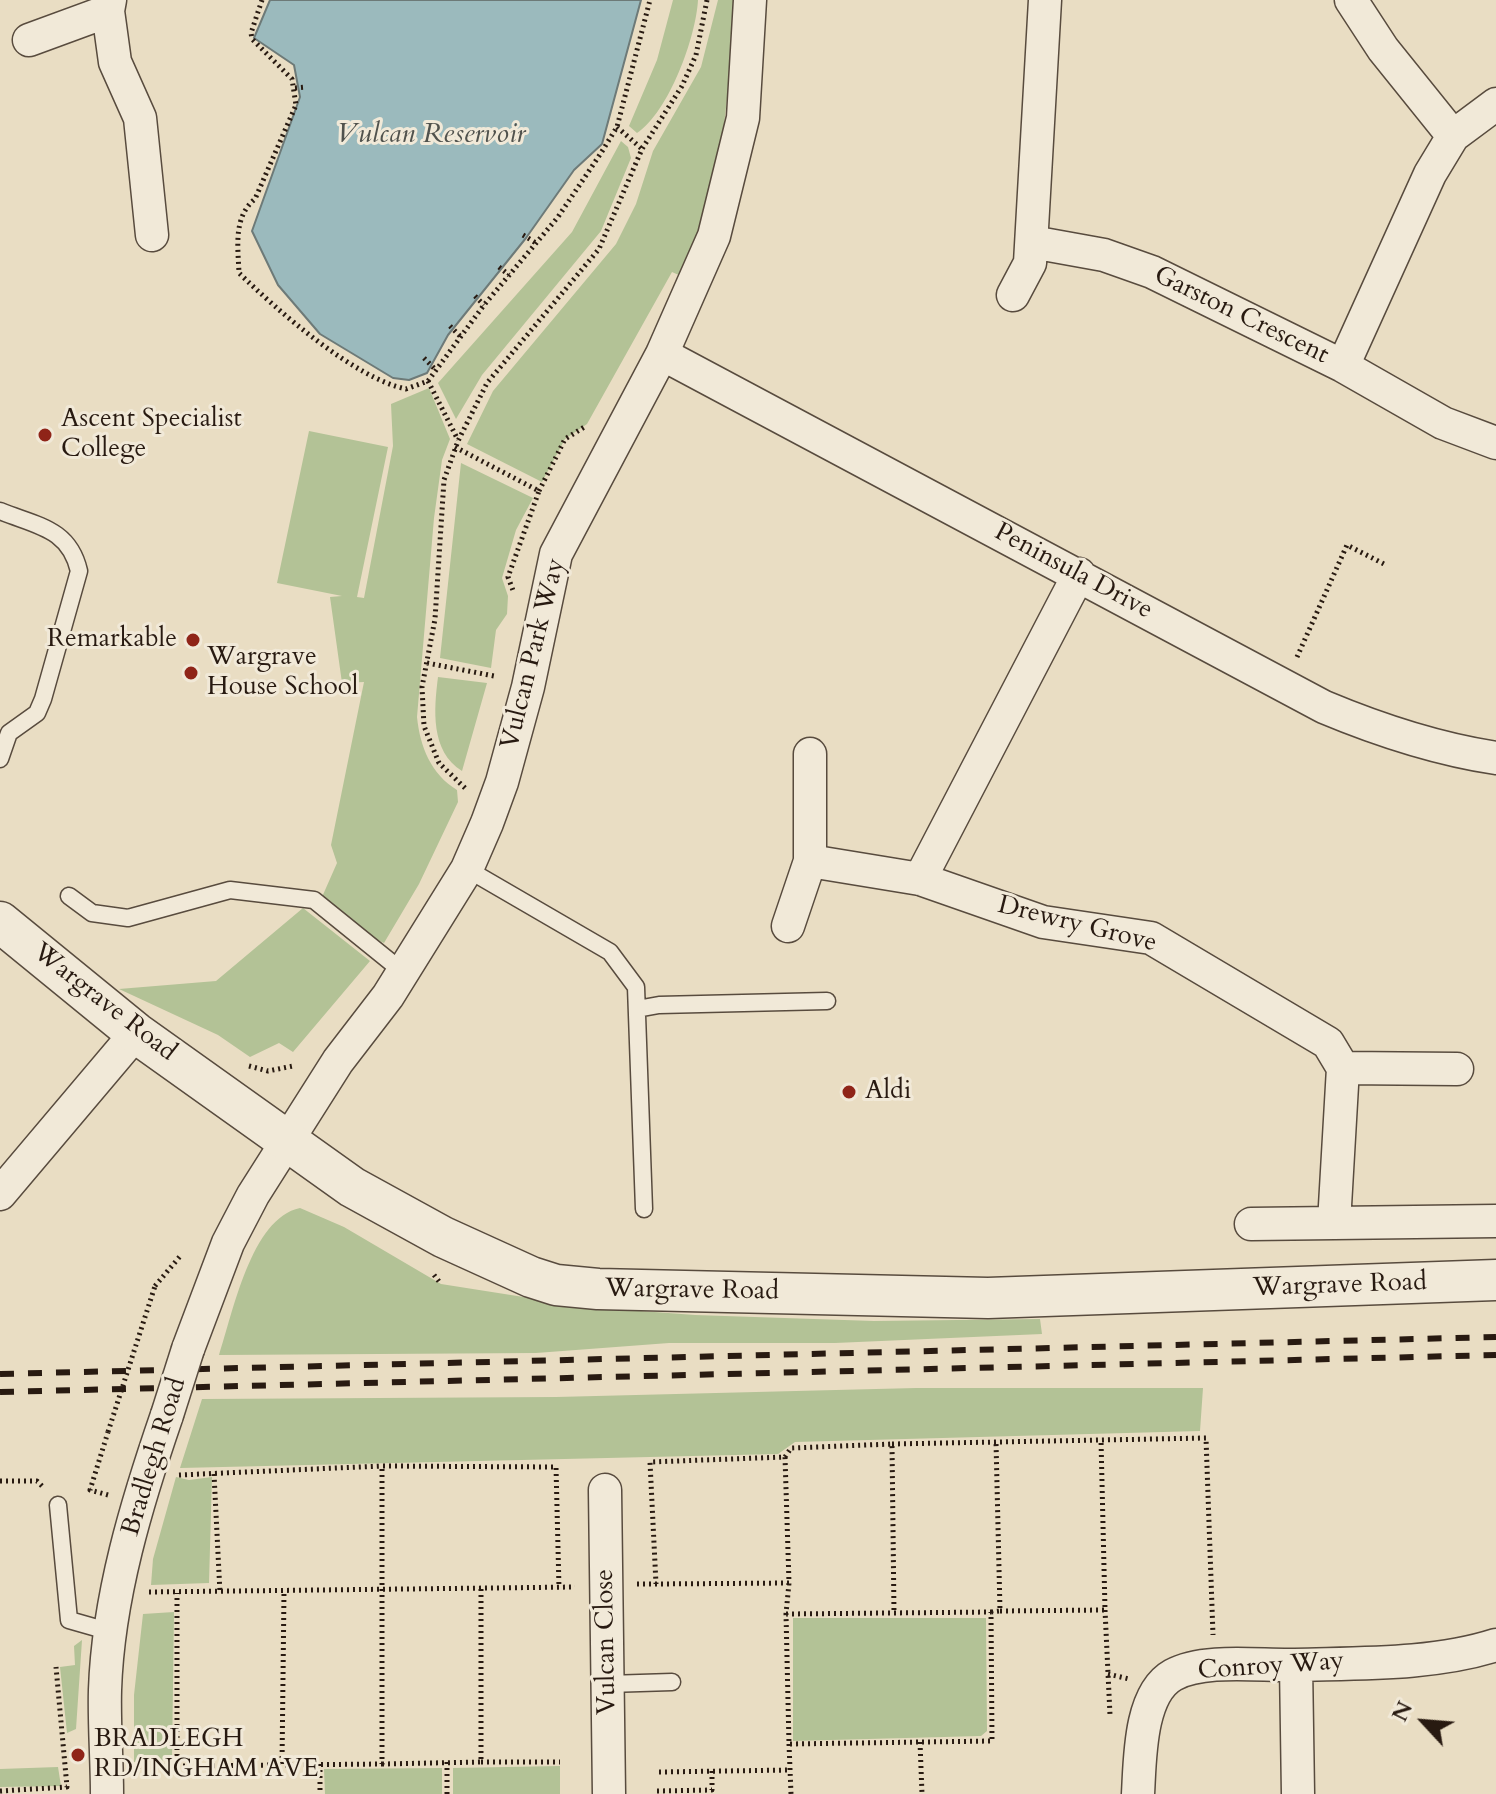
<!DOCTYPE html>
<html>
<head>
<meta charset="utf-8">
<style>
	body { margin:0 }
	#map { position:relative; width:1496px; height:1794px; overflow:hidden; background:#e9ddc3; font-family:Cardo,serif }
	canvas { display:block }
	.north { position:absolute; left:1384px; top:1682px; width:80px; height:80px; -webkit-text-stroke:6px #f1e9d8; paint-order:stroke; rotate:296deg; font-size:22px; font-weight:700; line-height:32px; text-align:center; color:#281a11 }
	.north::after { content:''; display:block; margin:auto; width:28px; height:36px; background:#281a11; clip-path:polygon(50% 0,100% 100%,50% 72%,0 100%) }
</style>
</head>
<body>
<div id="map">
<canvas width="1496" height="1794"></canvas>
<div class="north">N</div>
</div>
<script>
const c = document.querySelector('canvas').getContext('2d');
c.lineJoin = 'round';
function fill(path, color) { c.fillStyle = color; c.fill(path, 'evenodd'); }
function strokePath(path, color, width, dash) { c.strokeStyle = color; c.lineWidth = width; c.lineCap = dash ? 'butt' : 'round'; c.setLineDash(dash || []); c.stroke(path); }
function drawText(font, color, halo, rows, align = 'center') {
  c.font = font + ' Cardo,serif'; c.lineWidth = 6; c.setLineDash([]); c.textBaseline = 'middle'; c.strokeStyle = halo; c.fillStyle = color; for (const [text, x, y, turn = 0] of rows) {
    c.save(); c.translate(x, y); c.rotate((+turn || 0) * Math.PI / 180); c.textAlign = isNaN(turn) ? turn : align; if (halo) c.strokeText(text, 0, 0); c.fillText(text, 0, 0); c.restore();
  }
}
const green = new Path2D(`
	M673,0h25c-2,37 -29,112 -61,133l-8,-7 28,-66z
	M718,0h20l-16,143 -17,83 -24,50 -9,-4 -85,152 -22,15 -23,43 -75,-38 26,-53 123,-147 20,-40 17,-53 48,-84z
	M621,141l7,6 3,11 -30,73 -119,144 -26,44 -18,-36 134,-151z
	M429,388l21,51 -8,21 -8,58 -17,199c3,30 14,57 40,73l1,12 -39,82 -35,59 -15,-7 -47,-39 15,-34 -6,-18 33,-163 -22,1 -12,-86 12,-1 -65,-13 32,-152 79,16 -31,150 7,1 29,-152 -2,-42z
	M461,463l72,35 -17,32 -14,48 6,18 -1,18 -11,16 -5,38 -51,-10z
	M438,677l49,6 -25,88c-32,-20 -28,-62 -24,-94z
	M303,908l67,53 -77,91 -14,-9 -29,14 -32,-22 -99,-46 97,-8z
	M300,1208l44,19 97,57 146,23 108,8 179,6 166,-2 2,15 -207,9h-166l-133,10 -317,2c14,-42 32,-137 81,-147z
	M916,1388h287l-3,43 -405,11 -17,12 -598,14 22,-69 354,-2z
	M176,1477l13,3 23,-3 -3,106 -58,2 2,-26z
	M174,1612l-2,148 -38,2v-67l9,-81z
	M793,1618h193l1,113 -6,5 -188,5z
	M82,1640l-6,89 -9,4 -7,-66 15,-2 -1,-19z
	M560,1766v28h-107v-26z
	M58,1767l3,19 -61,1v-18z
	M442,1768v26h-117l-1,-25z`);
const water = new Path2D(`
	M270,0h371l-39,144 -28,26 -48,68 -78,97 -21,38 -18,7 -16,-2 -73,-44 -42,-49 -26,-54 48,-134 -6,-32 -40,-27z`);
const path = new Path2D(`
	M262,0l-11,33 1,6 40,40 4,26 -41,94c-22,18 -17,48 -16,74 39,38 115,105 167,116l22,-8 56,-76 74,-88 43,-64 16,-26 33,-127
	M295,88l11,-1
	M617,127l25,22
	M523,235l13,8
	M499,267l10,8
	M475,296l9,9
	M450,326l10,10
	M424,358l12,12
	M428,381l30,59
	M455,447l84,44 -31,86 6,16
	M539,491l26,-52 21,-13
	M1297,657l50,-112 39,20
	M427,663l67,13 -1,3
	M465,788l-26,-25 -15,-37 -2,-39 13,-68 9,-139 14,-39 29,-58 112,-134 43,-100 40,-63 14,-31 11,-55
	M249,1066l19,5 25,-5
	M434,1275l7,9
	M155,1286l27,-32
	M892,1444l314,-6 7,197
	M785,1457l6,-9 101,-4 2,169
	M214,1474l6,119
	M179,1475l203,-9
	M0,1481h37l7,7
	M108,1495l-18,-5 18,-58
	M637,1584h19l133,-1 -4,-126 -135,5 6,122
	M149,1592l426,-5
	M1105,1610l5,105
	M1000,1611l105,-1 -4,-170
	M991,1612l9,-1 -4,-169
	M786,1614l205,-2 1,129 -203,3 -3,-130 3,-31
	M1108,1674l21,5
	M920,1742l2,52
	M789,1744l2,50
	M447,1762v32
	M481,1762h79
	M282,1764l2,-172
	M320,1764v30
	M382,1764l99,-2v-174
	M139,1766h38v-173
	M177,1766l205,-2v-298l174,1 3,121
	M659,1772l131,-2
	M0,1791l67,-4 -11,-120
	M657,1791l55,-1v-19`);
const service = new Path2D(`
	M0,511c37,15 69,17 79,60l-36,128 -6,14 -28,20 -9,26
	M467,869l143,83 26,35 8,222
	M69,896l23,17 36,5 102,-28 84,10 89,72
	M637,1009l22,-4 168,-4
	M58,1505l11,115 42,12
	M608,1684l64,-2`);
const minor = new Path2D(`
	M1351,0l32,49 70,87
	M108,11l7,51 25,56 12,117
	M29,40l79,-29 2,-11
	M1032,242l72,13 48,17 191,94 100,57 53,20
	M1013,295l17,-32 15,-263
	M662,354l662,353c55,23 113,42 172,51
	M1343,366l87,-192 23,-38 43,-32
	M810,861l110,18 123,43 108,16 177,105 15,25 -9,155 162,-2
	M920,879l159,-305
	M788,926l22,-65v-107
	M1343,1068l114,1
	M0,1194l136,-161
	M1251,1224l83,-1
	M188,1349l40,-106 25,-48 85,-134 50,-65 79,-127 20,-46 15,-41 26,-95 28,-133 106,-200 52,-118 29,-118 7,-118
	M605,1490l4,304
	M1296,1665l2,129
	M107,1794c0,-35 -3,-70 -2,-104 3,-93 32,-188 62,-275
	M1138,1794c2,-33 1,-100 35,-119 31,-17 87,-9 122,-10 65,-2 139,0 201,-20`);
const tertiary = new Path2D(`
	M0,922l136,111 216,154 91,50 88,40 25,8 42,4 390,9 508,-18`);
const rail = new Path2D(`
	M0,1374l1496,-37
	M0,1392l1496,-37`);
const pathBridge = new Path2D(`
	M108,1432l47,-146`);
const minorBridge = new Path2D(`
	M167,1415l21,-66`);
const markers = [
	[45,435,8,"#8f2418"],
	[193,640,8,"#8f2418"],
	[191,673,8,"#8f2418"],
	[849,1092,8,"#8f2418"],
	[78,1755,8,"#8f2418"]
];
const streetNames = [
	["Garston Crescent",1241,316,26],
	["Peninsula Drive",1073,572,28],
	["Vulcan Park Way",534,654,-76],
	["Drewry Grove",1077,925,14],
	["Wargrave Road",104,1003,38],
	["Wargrave Road",1340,1286,-2],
	["Wargrave Road",692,1291,1],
	["Bradlegh Road",155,1457,-73],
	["Vulcan Close",607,1642,-91],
	["Conroy Way",1271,1667,-4]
];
const poiNames = [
	["Ascent Specialist",61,420],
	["College",61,450],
	["Remarkable",177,640,"right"],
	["Wargrave",207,658],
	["House School",207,688],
	["Aldi",865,1092],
	["BRADLEGH",94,1740],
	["RD/INGHAM AVE",94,1770]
];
const waterNames = [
	["Vulcan Reservoir",431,136]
];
fill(green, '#b3c296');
fill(water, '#9bbabd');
strokePath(water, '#6d7a78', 2);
strokePath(service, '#584b3e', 19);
strokePath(minor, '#584b3e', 35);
strokePath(tertiary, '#584b3e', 43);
strokePath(path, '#281a11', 5, [2, 4]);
strokePath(service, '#f1e9d8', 16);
strokePath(minor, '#f1e9d8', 32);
strokePath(tertiary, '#f1e9d8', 40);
strokePath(rail, '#281a11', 6, [14, 14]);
strokePath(minorBridge, '#584b3e', 35, []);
strokePath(pathBridge, '#281a11', 5, [2, 4]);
strokePath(minorBridge, '#f1e9d8', 32);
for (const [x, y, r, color] of markers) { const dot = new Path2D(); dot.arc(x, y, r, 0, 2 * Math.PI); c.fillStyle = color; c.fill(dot); strokePath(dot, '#f1e9d8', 3); }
drawText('26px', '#281a11', '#f1e9d8', streetNames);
drawText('26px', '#281a11', '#f1e9d8', poiNames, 'left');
drawText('italic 28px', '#50524d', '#f1e9d8', waterNames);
</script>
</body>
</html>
